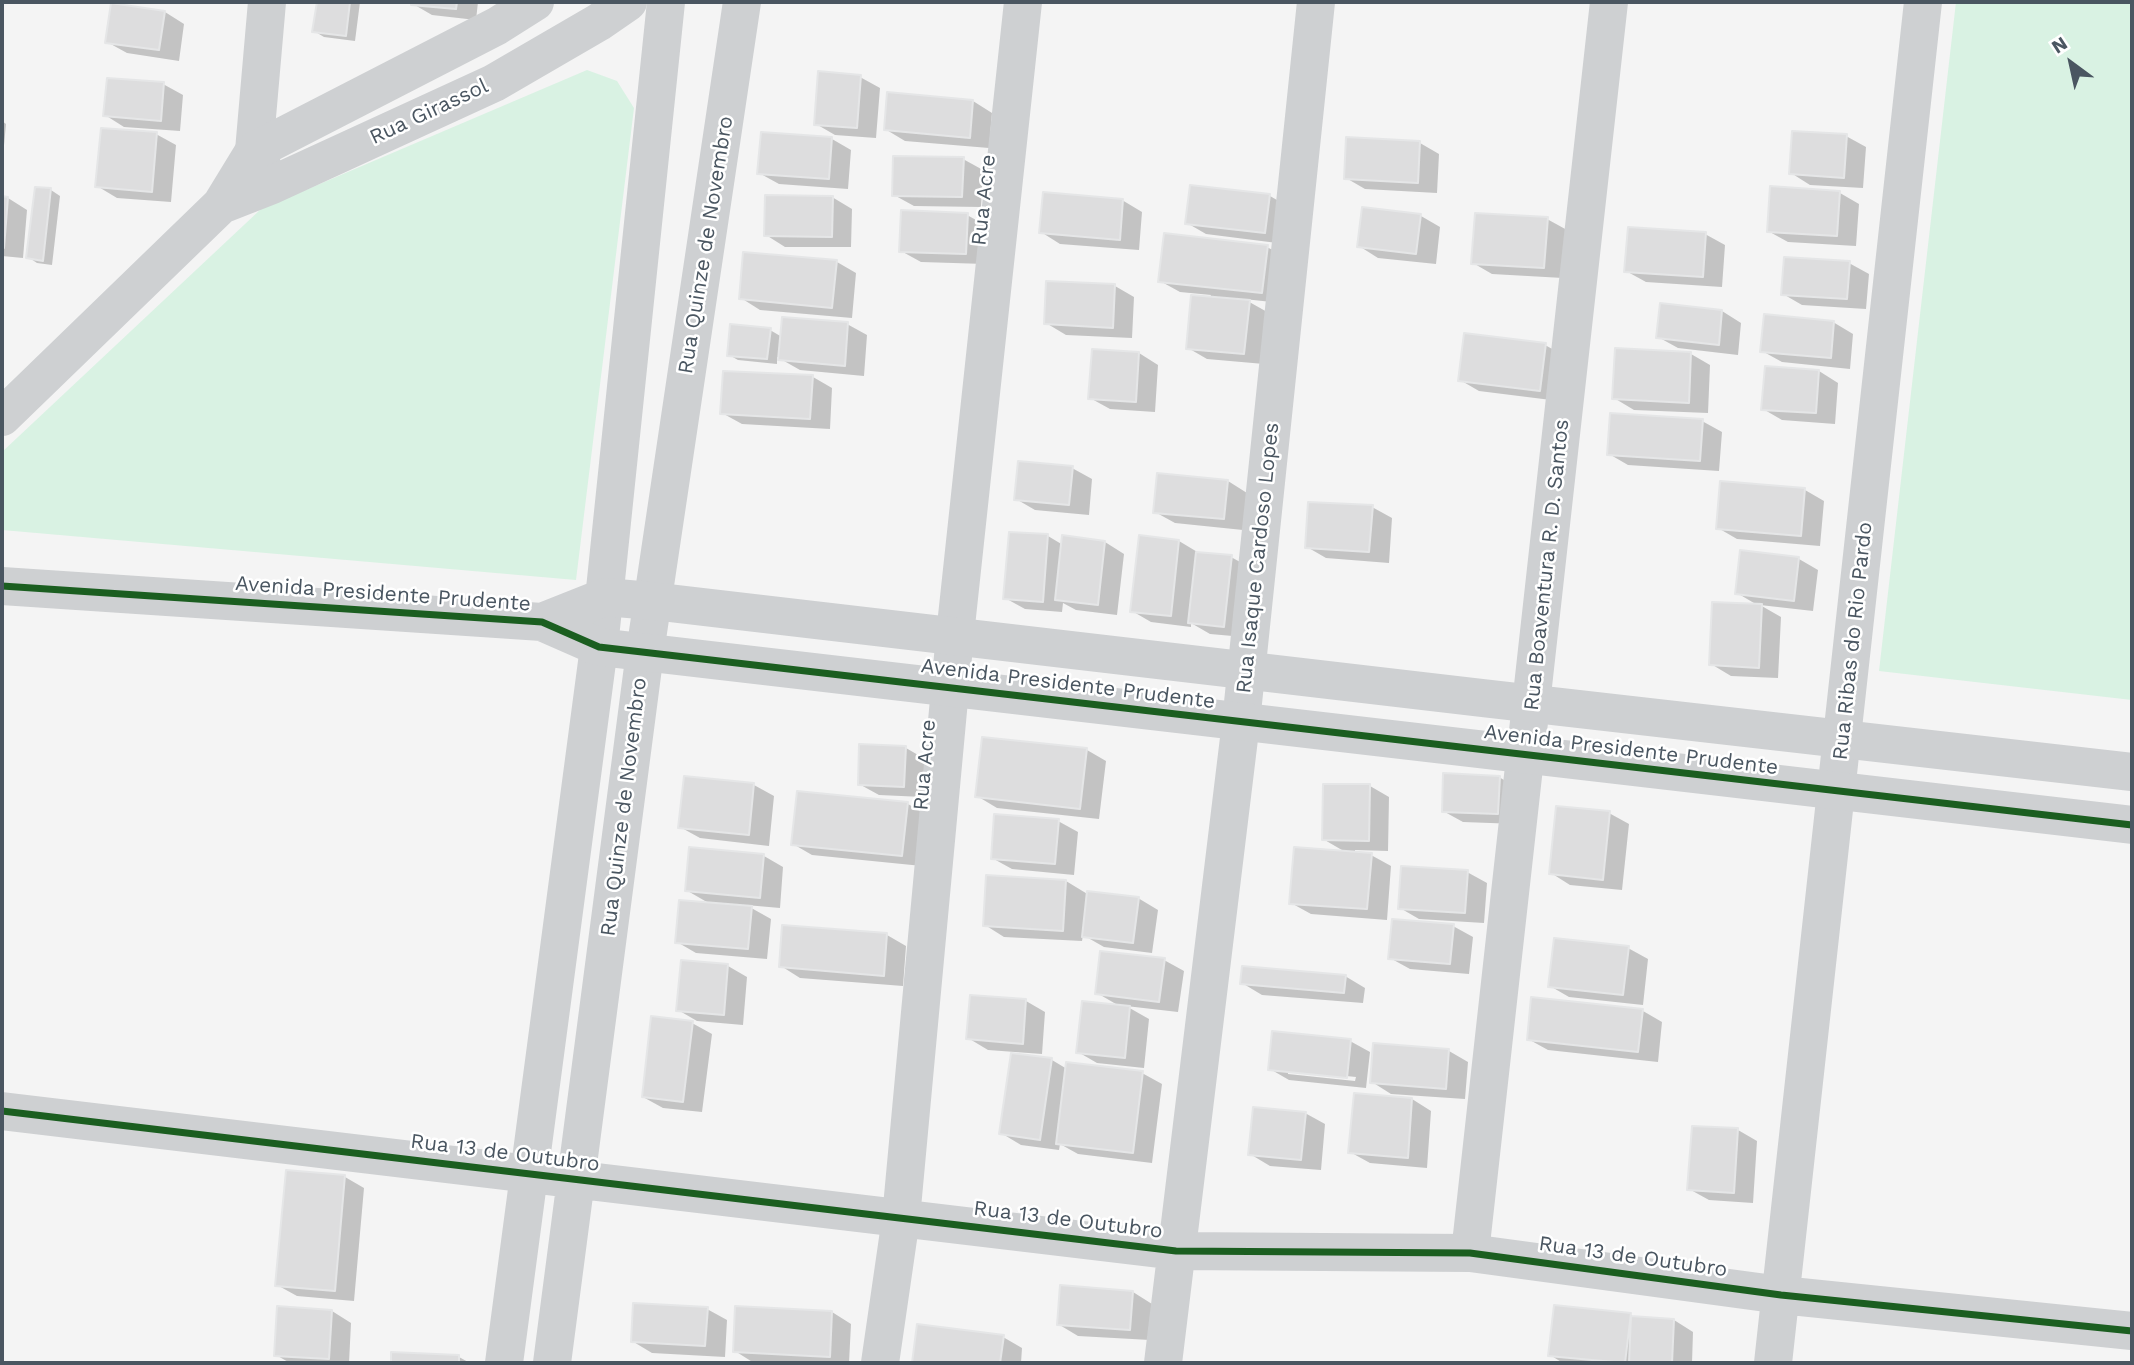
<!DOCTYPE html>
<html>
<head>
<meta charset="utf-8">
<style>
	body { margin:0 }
	#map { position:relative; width:2134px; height:1365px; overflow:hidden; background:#f4f4f4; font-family:"Work Sans",sans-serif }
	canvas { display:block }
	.frame { position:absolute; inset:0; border:4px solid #4a5661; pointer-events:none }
	.north { position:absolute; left:2036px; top:28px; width:70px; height:70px; -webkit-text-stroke:5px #fff; paint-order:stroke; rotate:327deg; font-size:19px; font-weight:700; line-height:28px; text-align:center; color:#4a5661 }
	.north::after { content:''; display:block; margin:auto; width:24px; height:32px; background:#4a5661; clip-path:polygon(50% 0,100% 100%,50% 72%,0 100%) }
</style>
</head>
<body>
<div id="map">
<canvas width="2134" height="1365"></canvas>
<div class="frame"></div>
<div class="north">N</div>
</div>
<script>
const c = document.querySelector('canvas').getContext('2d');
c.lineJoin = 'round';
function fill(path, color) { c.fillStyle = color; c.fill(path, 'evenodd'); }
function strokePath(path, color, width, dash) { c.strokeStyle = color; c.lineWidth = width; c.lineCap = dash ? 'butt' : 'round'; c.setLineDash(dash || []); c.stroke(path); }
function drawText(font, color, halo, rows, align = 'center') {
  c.font = font + ' "Work Sans",sans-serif'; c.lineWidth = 5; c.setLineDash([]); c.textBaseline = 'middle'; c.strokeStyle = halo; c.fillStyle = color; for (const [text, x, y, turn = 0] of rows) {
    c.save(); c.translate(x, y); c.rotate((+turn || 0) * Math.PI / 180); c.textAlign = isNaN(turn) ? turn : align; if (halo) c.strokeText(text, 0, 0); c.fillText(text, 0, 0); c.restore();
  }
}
const green = new Path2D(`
	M1956,2h176v698l-253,-29z
	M587,70l30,11 17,27 -58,472 -574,-50v-78l259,-243z`);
const shadow = new Path2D(`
	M318,2h42l-5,39 -31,-4 -10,-6z
	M413,2h65l-2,18 -44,-5 -19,-11z
	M165,12l19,12 -5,37 -52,-8 -20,-11z
	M860,77l20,11 -4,50 -41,-3 -19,-11z
	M163,84l20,11 -3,36 -56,-4 -19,-12z
	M973,101l19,12 -3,35 -84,-7 -20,-12z
	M2,121l4,3 -4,43z
	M156,134l20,11 -5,57 -54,-4 -20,-12z
	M1846,136l20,11 -3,41 -53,-3 -19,-12z
	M832,139l19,11 -3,39 -69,-5 -20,-11z
	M1420,143l19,11 -2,39 -72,-4 -19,-11z
	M963,159l20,11 -2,37 -67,-1 -20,-11z
	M51,190l9,6 -8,69 -15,-2 -9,-6z
	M1840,193l19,11 -3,42 -68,-4 -20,-11z
	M1270,196l19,11 -4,37 -79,-10 -19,-11z
	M832,197l20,12 -1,38h-66l-19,-12z
	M2,198h6l19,12 -4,48 -21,-2z
	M1122,200l20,12 -3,38 -79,-6 -19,-12z
	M967,215l20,11 -2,38 -64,-2 -20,-11z
	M1421,216l19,11 -4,37 -58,-6 -19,-12z
	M1547,219l20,11 -4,48 -71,-4 -19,-11z
	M1705,234l20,11 -3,42 -76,-5 -20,-11z
	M1267,247l20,11 -6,45 -37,-4 25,14 -5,51 -57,-5 -19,-11 23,-53 -31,-3 -20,-11z
	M837,262l19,11 -4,45 -92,-8 -19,-12z
	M1849,263l20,11 -3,35 -64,-4 -19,-11z
	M1115,286l19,11 -2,41 -66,-3 -20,-12z
	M1722,311l19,12 -3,32 -60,-7 -20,-11z
	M1833,322l20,12 -3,35 -68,-7 -20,-11z
	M847,324l20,11 -3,41 -64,-6 -23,-13v7l-39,-4 -9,-5 41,-25 12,7z
	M1545,345l20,11 -6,45 -80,-10 -19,-11z
	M1139,353l19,12 -3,47 -45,-3 -20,-11z
	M1691,354l19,11 -2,48 -74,-3 -20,-12z
	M1819,371l19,12 -3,41 -53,-4 -19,-11z
	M813,377l19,11 -2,41 -88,-5 -20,-11z
	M1702,421l20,11 -3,39 -91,-6 -19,-11z
	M1072,468l20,11 -3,36 -54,-5 -19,-11z
	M1228,481l19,12 -4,37 -68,-7 -20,-11z
	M1805,490l19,11 -4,45 -83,-7 -19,-11z
	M1372,507l20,11 -3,45 -63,-5 -19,-11z
	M1048,536l15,9 42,-3 19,12 -7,61 -41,-5 -13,-7 -1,9 -37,-3 -20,-11z
	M1140,537l39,4 20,12 32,4 20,11 -7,69 -34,-3 -19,-11v4l-40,-5 -19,-11z
	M1742,552l57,7 19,11 -5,41 -53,-6 21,12 -3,61 -47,-2 -20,-12 48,-58 -22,-13z
	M906,748l19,11 -2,38 -44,-2 -20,-11z
	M1087,750l19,11 -7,58 -102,-11 -20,-12z
	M1499,777l20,12 -2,35 -54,-2 -20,-11z
	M685,778l69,7 20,11 -5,50 -69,-8 -20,-11z
	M1370,786l19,11 -1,54 -33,-1v3l16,2 20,11 -4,54 -76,-6 -20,-11 56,-50 -24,-14z
	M908,804l19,11 -5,51 -110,-11 -19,-11z
	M1609,813l20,11 -7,66 -52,-5 -19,-12z
	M1058,821l20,11 -4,43 -62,-6 -20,-11z
	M764,856l19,11 -3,41 -34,-3 25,14 -4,40 -71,-6 -19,-11 35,-37 -26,-15z
	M1467,872l20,11 -3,40 -65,-4 -19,-11z
	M988,877l78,4 23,14 49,3 20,12 -6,43 -48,-6 -21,-12 -1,6 -78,-4 -19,-12z
	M1453,926l20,11 -4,37 -59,-5 -20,-11z
	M887,935l19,11 -3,40 -103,-8 -19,-12z
	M1628,948l20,11 -5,46 -74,-8 -19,-11z
	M1164,960l20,11 -6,41 -52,-6 23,13 -5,49 -47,-5 -19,-11 43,-45 -24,-14z
	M728,966l19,11 -4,48 -46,-4 -19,-11z
	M1345,976l20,12 -2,15 -101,-8 -20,-12z
	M1026,1001l19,11 -3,42 -54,-4 -20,-12z
	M1643,1011l19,11 -4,40 -110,-12 -20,-11z
	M692,1023l20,11 -10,78 -39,-4 -20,-11z
	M1350,1041l20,11 -4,36 -77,-8 -19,-11zM1288,1070l68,7 -1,4 -67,-7z
	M1449,1051l19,11 -3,37 -74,-5 -19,-12z
	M1052,1060l15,9 75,4 20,11 -10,79 -74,-9 -18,-10 -1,6 -38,-5 -20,-12z
	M1412,1099l19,12 -4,57 -57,-5 -20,-11z
	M1305,1113l20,11 -4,46 -51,-4 -20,-12z
	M1738,1130l19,11 -4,62 -44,-3 -20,-11z
	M345,1177l19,11 -10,113 -57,-5 -20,-11z
	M1133,1292l19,12 -2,36 -72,-4 -20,-12z
	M707,1309l20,11 -2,37 -73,-4 -20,-12z
	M332,1311l19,12 -2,40h-59l-14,-8z
	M832,1312l19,12 -2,39h-95l-19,-12z
	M1631,1315l5,3 38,2 19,12 -1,31h-129l-13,-8z
	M918,1326l85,11 19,11 -1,15h-108z
	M393,1354l66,3 11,6h-77z`);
const building = new Path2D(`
	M317,2h33l-4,34 -34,-4z
	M411,2h46l-1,7 -45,-4z
	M111,3l54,8 -6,39 -54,-7z
	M818,71l43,4 -4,53 -43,-3z
	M107,78l57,4 -3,39 -58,-5z
	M887,92l86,8 -3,38 -86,-8z
	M101,128l56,4 -5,60 -57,-5z
	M1792,131l55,3 -3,44 -55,-4z
	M761,132l71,5 -3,42 -72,-5z
	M1346,137l74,4 -2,42 -74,-4z
	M893,156l71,1 -2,40 -70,-1z
	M1190,185l80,9 -5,39 -80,-9z
	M1770,186l70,5 -3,45 -70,-4z
	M35,187l16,1 -8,73 -17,-3z
	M1043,192l80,7 -3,41 -81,-7z
	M765,195l68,1 -1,41 -68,-1z
	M2,196l6,1 -4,51h-2z
	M1362,207l59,7 -5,40 -59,-7z
	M901,210l67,3 -2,41 -67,-2z
	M1475,213l73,4 -4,51 -73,-4z
	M1628,227l78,5 -3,45 -79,-5z
	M1164,233l104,12 -6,48 -104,-11z
	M743,252l94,8 -5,48 -93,-9z
	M1784,257l66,4 -3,38 -66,-4z
	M1046,281l69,3 -2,44 -69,-4z
	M1191,295l59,5 -6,54 -58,-5z
	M1660,303l62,7 -3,35 -63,-7z
	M1764,314l70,7 -3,37 -71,-6z
	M782,317l66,5 -3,44 -67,-6z
	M730,324l41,4 -4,31 -40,-3z
	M1464,333l82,10 -6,48 -82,-10z
	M1615,348l76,4 -2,51 -77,-4z
	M1092,349l47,3 -3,50 -48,-3z
	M1765,366l54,4 -3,43 -55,-3z
	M723,371l90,4 -3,44 -90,-5z
	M1610,413l93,6 -3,42 -93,-6z
	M1018,461l55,5 -4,39 -55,-5z
	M1157,473l71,7 -4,39 -71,-6z
	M1720,481l85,7 -4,48 -85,-7z
	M1308,502l65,3 -4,47 -64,-4z
	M1009,532l39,2 -5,68 -40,-3z
	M1062,535l43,6 -7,64 -43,-5z
	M1139,535l40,5 -8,76 -41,-4z
	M1740,550l59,7 -5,44 -59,-7z
	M1196,552l36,3 -8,72 -36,-4z
	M1712,602l50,2 -3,64 -50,-3z
	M982,737l105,11 -7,61 -105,-12z
	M859,744l47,2 -2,41 -46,-2z
	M1443,773l57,3 -2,38 -56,-2z
	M684,776l70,7 -5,52 -71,-7z
	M1323,784h47l-1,57 -47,-1z
	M797,791l111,11 -6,54 -111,-11z
	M1556,806l54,5 -7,69 -54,-6z
	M994,814l65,5 -4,45 -64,-5z
	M689,847l75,7 -4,44 -75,-7z
	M1294,847l78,6 -5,56 -78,-5z
	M1401,866l67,4 -3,43 -67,-4z
	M986,875l80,5 -3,51 -80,-5z
	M1087,891l52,6 -6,46 -51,-6z
	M679,900l73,6 -4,43 -73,-6z
	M1392,919l62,5 -4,40 -62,-5z
	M782,925l105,8 -3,43 -105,-9z
	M1554,938l75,8 -6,49 -75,-8z
	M1100,951l65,7 -6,44 -64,-8z
	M681,960l47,4 -4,51 -48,-4z
	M1242,966l104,9 -2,18 -104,-9z
	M970,995l56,4 -3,45 -57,-5z
	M1531,997l112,12 -5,43 -111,-12z
	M1082,1001l48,5 -5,52 -49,-5z
	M651,1016l42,5 -10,81 -41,-5z
	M1272,1031l79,8 -4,39 -79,-8z
	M1373,1043l76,6 -3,40 -76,-6z
	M1011,1053l41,5 -12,82 -41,-6z
	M1066,1062l77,9 -10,82 -77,-9z
	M1354,1093l58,5 -4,60 -60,-5z
	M1253,1107l53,5 -5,48 -53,-5z
	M1692,1126l46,2 -4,65 -47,-3z
	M286,1170l59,5 -10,116 -60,-5z
	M1060,1285l73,6 -3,39 -73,-5z
	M633,1303l75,4 -3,39 -74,-4z
	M1554,1305l77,8 -6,50 -77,-7z
	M277,1306l55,4 -3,49 -55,-3z
	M735,1306l97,5 -2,46 -97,-5z
	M1631,1316l43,3 -2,44h-43z
	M917,1324l87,11 -4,28h-88z
	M391,1352l68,3v8h-68z`);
const minor = new Path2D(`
	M267,2l-13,149 14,26
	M2,1111l1174,140 294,2 311,42 351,36
	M1470,1253l139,-1251
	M504,1363l95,-716 67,-645
	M552,1363l93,-711 97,-650
	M880,1363l21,-145 54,-583 68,-633
	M1163,1363l78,-641 75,-720
	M1773,1363l150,-1361`);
const tertiary = new Path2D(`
	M221,205l51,-20 222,-102 105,-61 29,-20
	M2,417l219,-212 33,-54 243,-125 38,-24
	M2,586l540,36 57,25 1533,178
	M542,622l63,-25 47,4c494,55 986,118 1480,171`);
const cycleway = new Path2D(`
	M2,586l540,36 57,25 1533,178
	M2,1111l1174,140 294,2 311,42 351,36`);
const streetNames = [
	["Rua Girassol",429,112,-25],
	["Rua Acre",984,200,-84],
	["Rua Quinze de Novembro",706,245,-81],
	["Rua Isaque Cardoso Lopes",1258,558,-84],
	["Rua Boaventura R. D. Santos",1547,565,-84],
	["Avenida Presidente Prudente",383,594,4],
	["Rua Ribas do Rio Pardo",1853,641,-84],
	["Avenida Presidente Prudente",1068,684,7],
	["Avenida Presidente Prudente",1631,750,7],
	["Rua Acre",925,765,-85],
	["Rua Quinze de Novembro",624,807,-83],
	["Rua 13 de Outubro",505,1153,7],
	["Rua 13 de Outubro",1068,1220,7],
	["Rua 13 de Outubro",1633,1257,8]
];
fill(green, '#d9f2e3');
fill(shadow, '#0003');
fill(building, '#ddddde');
strokePath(building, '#e5e6e7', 2);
strokePath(minor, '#ced0d2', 38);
strokePath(tertiary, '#ced0d2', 38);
strokePath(cycleway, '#1b5e20', 7);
drawText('21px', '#4a5661', '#fff', streetNames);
</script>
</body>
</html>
